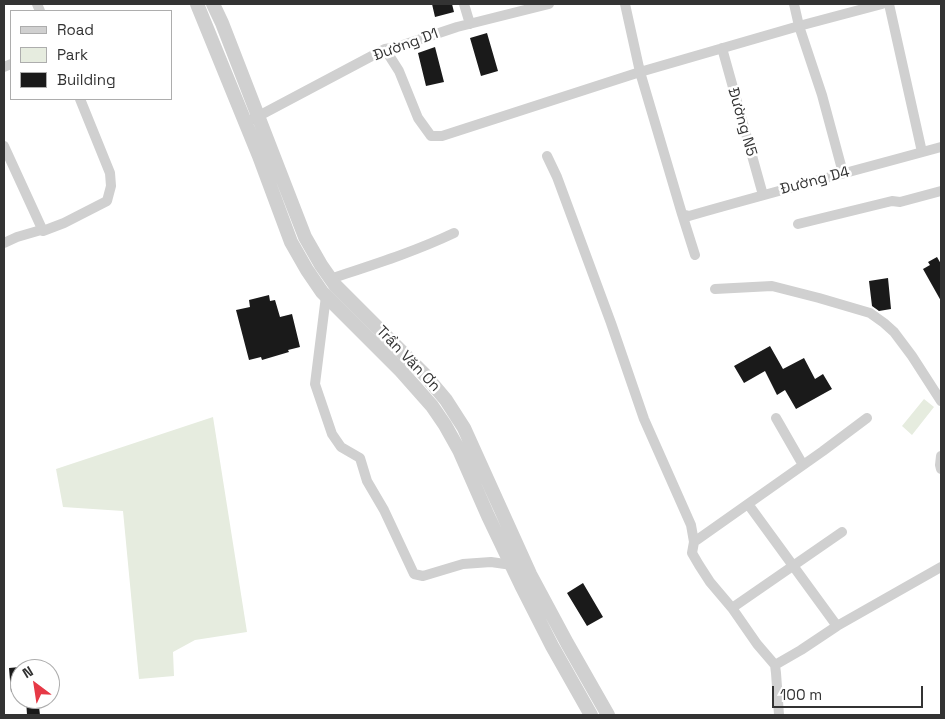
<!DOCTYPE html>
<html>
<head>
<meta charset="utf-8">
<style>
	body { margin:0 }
	#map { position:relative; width:945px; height:719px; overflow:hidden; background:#fff; font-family:"Space Grotesk",sans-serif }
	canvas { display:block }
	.frame { position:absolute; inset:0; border:5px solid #333; pointer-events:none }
	.legend { position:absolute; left:10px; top:10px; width:162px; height:90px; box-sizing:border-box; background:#fff; border:1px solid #adadad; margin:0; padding:6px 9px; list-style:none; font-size:15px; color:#333 }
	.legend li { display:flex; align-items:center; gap:10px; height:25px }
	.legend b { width:25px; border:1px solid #adadad }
	.north { position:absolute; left:10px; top:659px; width:50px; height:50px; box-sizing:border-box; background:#fff; border:1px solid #adadad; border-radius:50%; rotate:329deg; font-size:14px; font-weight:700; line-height:20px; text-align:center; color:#333 }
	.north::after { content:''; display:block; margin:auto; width:18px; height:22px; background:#e63946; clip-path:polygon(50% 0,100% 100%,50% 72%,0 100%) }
	.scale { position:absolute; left:772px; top:686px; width:151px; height:22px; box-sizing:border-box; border:2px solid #333; border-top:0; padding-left:6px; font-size:15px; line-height:18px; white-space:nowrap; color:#333; -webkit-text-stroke:4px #fff; paint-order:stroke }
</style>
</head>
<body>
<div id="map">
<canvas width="945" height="719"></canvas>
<div class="frame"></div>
<ul class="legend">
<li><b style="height:6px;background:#d0d0d0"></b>Road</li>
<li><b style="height:14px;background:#e6ecdf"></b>Park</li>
<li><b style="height:14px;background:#1a1a1a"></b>Building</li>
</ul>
<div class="north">N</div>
<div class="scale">100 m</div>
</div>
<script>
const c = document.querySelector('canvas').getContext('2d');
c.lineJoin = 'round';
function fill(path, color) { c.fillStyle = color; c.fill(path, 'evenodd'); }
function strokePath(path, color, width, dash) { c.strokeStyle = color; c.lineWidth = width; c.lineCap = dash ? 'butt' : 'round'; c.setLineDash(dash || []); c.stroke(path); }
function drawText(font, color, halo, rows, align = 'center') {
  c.font = font + ' "Space Grotesk",sans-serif'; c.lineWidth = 5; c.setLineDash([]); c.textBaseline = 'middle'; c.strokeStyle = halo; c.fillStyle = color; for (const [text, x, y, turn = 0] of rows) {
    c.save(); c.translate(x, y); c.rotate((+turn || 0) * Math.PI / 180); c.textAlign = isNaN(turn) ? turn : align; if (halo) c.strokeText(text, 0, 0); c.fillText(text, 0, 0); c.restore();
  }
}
const green = new Path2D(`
	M924,399l10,8 -22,28 -10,-9z
	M213,417l34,215 -52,8 -22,12 1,24 -35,3 -16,-168 -60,-4 -7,-38z`);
const building = new Path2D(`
	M432,4h20l2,8 -19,5z
	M487,33l11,38 -17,5 -11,-38z
	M435,47l9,35 -18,4 -8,-33z
	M937,257l4,7v37l-18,-32 7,-4 -2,-3z
	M888,278l3,31 -12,2 -7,-5 -3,-25z
	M269,295l1,6 5,-1 5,17 12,-3 8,33 -12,3 1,2 -27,8 -1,-3 -12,3 -13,-50 14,-3 -1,-7z
	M770,346l13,23 21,-11 11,21 8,-5 9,15 -36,20 -11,-19 -8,5 -12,-24 -21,12 -10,-17z
	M583,583l20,34 -16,9 -20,-33z
	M20,667v24l-9,1 -2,-24z
	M26,699h12l2,16h-13z`);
const minor = new Path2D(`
	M37,4l3,7
	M464,4l6,20
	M794,4l5,22 83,-22
	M889,4l33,148
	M722,48l41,147
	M385,49l14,22 19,47 13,18h11l198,-64 -15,-68
	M4,67l7,-3
	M253,119l132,-70 12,-2 60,-20 92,-23
	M4,146l39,85
	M547,156l10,21 54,146 33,96 47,106 3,17 -2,11 7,12 11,17 22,26 25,36 18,21
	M843,173l-21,-78 -23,-69 -159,46 42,142 7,2c84,-24 168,-46 252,-69
	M682,214l13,41
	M798,224l94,-23 8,1 41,-11
	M4,243l13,-6 24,-7 2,1 21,-8 43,-22 4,-15 -1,-13 -30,-74
	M330,279c42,-14 84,-27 124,-46
	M715,289l57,-3 47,12 51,15 14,10 10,9 18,24 29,45
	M326,296l-11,88 17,50 9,13 19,11 7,23 17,29 30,64 9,2 40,-12 28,-2 21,3 4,-1
	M776,418l27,47
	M941,456l-1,9 1,4
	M748,504l89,122
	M694,542l129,-91 44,-33
	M732,608l110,-76
	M779,715l-3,-42 -1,-8 26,-15 36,-24 104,-59`);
const tertiary = new Path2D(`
	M197,4l62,152 32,86 16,28 15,22 79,79 31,35 13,19 14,25 29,66 33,69 31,61 39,69
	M213,4l9,19 83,214 16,28 14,20 90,90 21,25 18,28 66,146 37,69 41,72`);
const streetNames = [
	["Đường D1",406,45,-20],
	["Đường N5",742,122,74],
	["Đường D4",815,181,-15],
	["Trần Văn Ơn",408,359,46]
];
fill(green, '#e6ecdf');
fill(building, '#1a1a1a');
strokePath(minor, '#d0d0d0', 10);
strokePath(tertiary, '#d0d0d0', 14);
drawText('15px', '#333', '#fff', streetNames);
</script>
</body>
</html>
